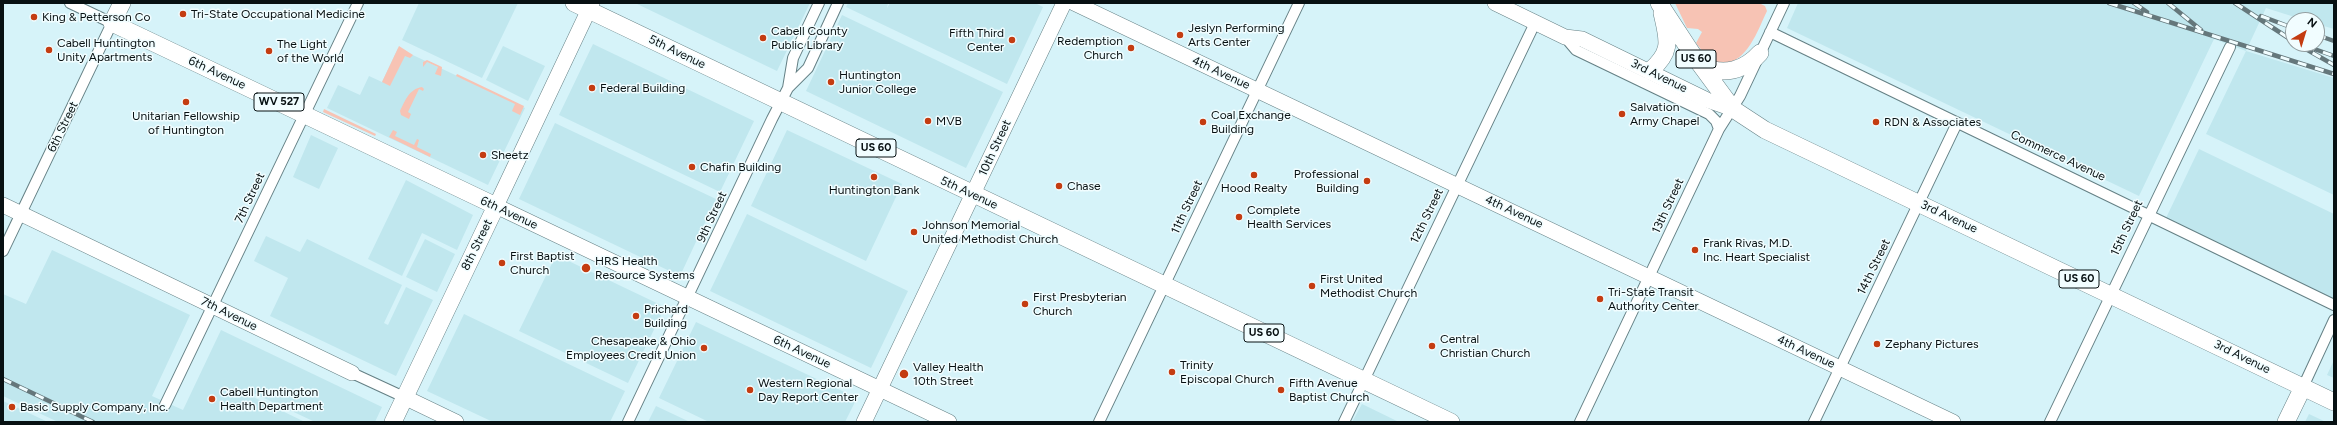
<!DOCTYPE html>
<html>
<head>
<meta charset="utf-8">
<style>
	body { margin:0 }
	#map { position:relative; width:2337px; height:425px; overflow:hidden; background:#d6f3f9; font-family:Figtree,sans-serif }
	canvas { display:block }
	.frame { position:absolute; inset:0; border:4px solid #071012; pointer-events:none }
	.north { position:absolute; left:2285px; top:12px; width:40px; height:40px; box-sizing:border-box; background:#f1fdff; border:1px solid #939ea0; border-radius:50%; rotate:38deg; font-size:11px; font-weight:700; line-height:16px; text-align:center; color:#071012 }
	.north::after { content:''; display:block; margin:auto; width:14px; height:18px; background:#c43c11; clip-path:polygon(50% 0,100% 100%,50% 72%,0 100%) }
</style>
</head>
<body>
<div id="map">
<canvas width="2337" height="425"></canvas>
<div class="frame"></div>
<div class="north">N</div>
</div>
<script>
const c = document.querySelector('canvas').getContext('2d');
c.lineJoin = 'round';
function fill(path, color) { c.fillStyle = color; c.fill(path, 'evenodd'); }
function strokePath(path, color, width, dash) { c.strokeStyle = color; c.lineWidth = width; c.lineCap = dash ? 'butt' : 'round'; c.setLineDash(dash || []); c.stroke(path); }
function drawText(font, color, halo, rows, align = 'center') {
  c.font = font + ' Figtree,sans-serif'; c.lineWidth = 3; c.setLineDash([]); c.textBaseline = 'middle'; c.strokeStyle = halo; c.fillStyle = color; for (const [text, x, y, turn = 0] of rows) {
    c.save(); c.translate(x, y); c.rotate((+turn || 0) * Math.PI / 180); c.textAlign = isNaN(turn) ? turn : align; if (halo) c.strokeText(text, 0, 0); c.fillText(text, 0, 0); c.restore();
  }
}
const built = new Path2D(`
	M419,3h99l-36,75 -80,-38z
	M635,3h175l-33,68z
	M848,3h40l-1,5 3,-5h145l8,4 -36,77 -161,-77z
	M1798,3h536v26l-17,-5v-4h-13l-38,-12 -20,43 88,27v117l-128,-61 40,-83 -32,-12 -75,157 -352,-168z
	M842,15l161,77 -37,76 -160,-77z
	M593,44l161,77 -34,71 -161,-77z
	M503,46l42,20 -17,35 -42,-21z
	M398,48l127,60 -37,77 -161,-77 11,-23 22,10 9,-19 13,6z
	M555,123l161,76 -36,77 -161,-77z
	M787,130l115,54 -36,77 -115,-55z
	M311,135l27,13 -19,41 -26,-12z
	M2199,149l135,65v85l-168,-81z
	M406,180l67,35 -16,35 -35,-17 -20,43 -34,-17z
	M747,214l161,77 -37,77 -161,-77z
	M266,236l34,16 7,-13 95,46 -18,38 4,2 18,-38 27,13 -37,76 -126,-60 18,-38 -34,-17z
	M425,239l30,15 -18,38 -31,-15z
	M52,250l138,65 -38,81 31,14 38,-80 161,77 -7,15h-60l-66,-31 -2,3 58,28h-247l-55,-26v-102l23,10z
	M556,255l109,52 -37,76 -109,-52z
	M464,314l161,77 -15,31h-117l-66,-31z
	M696,322l161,76 -12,24h-136l-50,-24z
	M2334,360v18l-7,-3z
	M3,401l45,21h-45z
	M1362,404l37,18h-47z
	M656,406l34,16h-42z
	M2309,414l17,8h-21z`);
const green = new Path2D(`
	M1675,3h84l6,3 2,5c-11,23 -24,64 -58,49l-13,-17 6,-11 -4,-3 -11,-1z
	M399,46l14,9 -3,3 -5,-2 -15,30 -8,-4z
	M427,60l15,7 -1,9 -6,-2 3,-7 -11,-5 -4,5v-5z
	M457,74l67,32 -4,9 -8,-4 3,-7 -59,-28z
	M422,87l2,2 -1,2 -4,-2 -11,23 3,2 -2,5 -8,-4 -1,-4c5,-10 9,-22 22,-24z
	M324,109l52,25 -1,2 -52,-24z
	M393,130l4,2 -2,4 19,9 3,-6 2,1 -2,7 14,7 -1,3 -41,-20z`);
const street = new Path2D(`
	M1770,32l564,273
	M1565,37l11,13 133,64 7,7 3,8
	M788,88l5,-30 26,-55
	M3,251l109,-228 -42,-20
	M352,373l52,24
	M2303,387l31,-67
	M165,405l193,-402
	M628,422l144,-303 16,-31 20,-20 30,-65
	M1099,422l200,-419
	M1344,422l191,-399
	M1580,422l139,-293 21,-33 44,-93
	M1814,422l143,-299
	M2050,422l180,-375`);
const secondary = new Path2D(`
	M592,3l-96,203 453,216
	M1074,3l879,419
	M1495,3l70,34 17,2 125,61 26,9
	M3,205l349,168
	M404,397l52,25
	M864,422l200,-419`);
const primary = new Path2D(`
	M122,3l-10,20 384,183 -103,216
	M574,3l877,419
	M1659,3l32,49 42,57 32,21 569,272
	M1702,67c23,8 42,4 58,-14
	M1650,71c23,-20 18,-31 12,-58
	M2286,422l17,-35`);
const rail = new Path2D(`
	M2109,3l225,71
	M2134,3l13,9
	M2168,3l33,27
	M2235,3l58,38
	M2261,16l32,12
	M2317,35l17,6
	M2297,44l37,21
	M2306,46l28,10
	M3,379l90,43`);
const markers = [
	[183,14,4,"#c43c11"],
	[34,17,4,"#c43c11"],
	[1180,35,4,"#c43c11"],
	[763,38,4,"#c43c11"],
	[1012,40,4,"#c43c11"],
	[1131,48,4,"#c43c11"],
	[49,50,4,"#c43c11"],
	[269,51,4,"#c43c11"],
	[831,82,4,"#c43c11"],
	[592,88,4,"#c43c11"],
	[186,102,4,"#c43c11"],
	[1622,114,4,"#c43c11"],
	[928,121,4,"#c43c11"],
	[1203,122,4,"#c43c11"],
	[1876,122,4,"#c43c11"],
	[483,155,4,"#c43c11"],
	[692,167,4,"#c43c11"],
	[1254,175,4,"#c43c11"],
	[874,177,4,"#c43c11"],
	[1367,181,4,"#c43c11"],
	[1059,186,4,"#c43c11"],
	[1239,217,4,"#c43c11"],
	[914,232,4,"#c43c11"],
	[1695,250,4,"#c43c11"],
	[502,263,4,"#c43c11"],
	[586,268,5,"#c43c11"],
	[1312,286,4,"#c43c11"],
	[1600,299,4,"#c43c11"],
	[1025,304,4,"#c43c11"],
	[636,316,4,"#c43c11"],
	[1877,344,4,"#c43c11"],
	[1432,346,4,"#c43c11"],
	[704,348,4,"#c43c11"],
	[1172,372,4,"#c43c11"],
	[904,374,5,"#c43c11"],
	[750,390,4,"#c43c11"],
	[1281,390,4,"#c43c11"],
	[212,399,4,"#c43c11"],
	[12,407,4,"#c43c11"]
];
const shields = [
	[1696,59,40],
	[279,102,50],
	[876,148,40],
	[2079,279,40],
	[1264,333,40]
];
const shieldNames = [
	["US 60",1696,59],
	["WV 527",279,102],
	["US 60",876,148],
	["US 60",2079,279],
	["US 60",1264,333]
];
const poiNames = [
	["Tri-State Occupational Medicine",191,14],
	["King & Petterson Co",42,17],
	["Jeslyn Performing",1188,28],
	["Arts Center",1188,42],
	["Cabell County",771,31],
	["Public Library",771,45],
	["Fifth Third",1004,33,"right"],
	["Center",1004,47,"right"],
	["Redemption",1123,41,"right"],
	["Church",1123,55,"right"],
	["Cabell Huntington",57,43],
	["Unity Apartments",57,57],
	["The Light",277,44],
	["of the World",277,58],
	["Huntington",839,75],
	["Junior College",839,89],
	["Federal Building",600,88],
	["Salvation",1630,107],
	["Army Chapel",1630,121],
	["Coal Exchange",1211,115],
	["Building",1211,129],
	["Unitarian Fellowship",186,116,"center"],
	["of Huntington",186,130,"center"],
	["MVB",936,121],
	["RDN & Associates",1884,122],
	["Sheetz",491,155],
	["Chafin Building",700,167],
	["Professional",1359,174,"right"],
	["Building",1359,188,"right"],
	["Chase",1067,186],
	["Hood Realty",1254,188,"center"],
	["Huntington Bank",874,190,"center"],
	["Complete",1247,210],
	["Health Services",1247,224],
	["Johnson Memorial",922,225],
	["United Methodist Church",922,239],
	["Frank Rivas, M.D.",1703,243],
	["Inc. Heart Specialist",1703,257],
	["First Baptist",510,256],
	["Church",510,270],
	["HRS Health",595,261],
	["Resource Systems",595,275],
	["First United",1320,279],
	["Methodist Church",1320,293],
	["Tri-State Transit",1608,292],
	["Authority Center",1608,306],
	["First Presbyterian",1033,297],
	["Church",1033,311],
	["Prichard",644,309],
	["Building",644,323],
	["Central",1440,339],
	["Christian Church",1440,353],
	["Chesapeake & Ohio",696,341,"right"],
	["Employees Credit Union",696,355,"right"],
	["Zephany Pictures",1885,344],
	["Trinity",1180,365],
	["Episcopal Church",1180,379],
	["Valley Health",913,367],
	["10th Street",913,381],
	["Western Regional",758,383],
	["Day Report Center",758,397],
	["Fifth Avenue",1289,383],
	["Baptist Church",1289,397],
	["Cabell Huntington",220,392],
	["Health Department",220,406],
	["Basic Supply Company, Inc.",20,407]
];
const streetNames = [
	["5th Avenue",677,52,26],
	["6th Avenue",217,73,25],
	["4th Avenue",1221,73,25],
	["3rd Avenue",1659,76,26],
	["6th Street",63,127,-64],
	["10th Street",995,148,-65],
	["Commerce Avenue",2058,156,25],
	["5th Avenue",969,193,25],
	["7th Street",250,198,-65],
	["13th Street",1668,206,-65],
	["11th Street",1187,207,-65],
	["4th Avenue",1514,212,25],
	["6th Avenue",509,213,25],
	["12th Street",1427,216,-64],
	["9th Street",712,217,-65],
	["3rd Avenue",1949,217,25],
	["15th Street",2127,228,-65],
	["8th Street",477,245,-64],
	["14th Street",1874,267,-64],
	["7th Avenue",229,314,26],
	["6th Avenue",802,352,25],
	["4th Avenue",1806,352,25],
	["3rd Avenue",2242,357,26]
];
fill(built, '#c0e7ee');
fill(green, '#f7c3b4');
strokePath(street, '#658085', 12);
strokePath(secondary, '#658085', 16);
strokePath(primary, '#658085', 18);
strokePath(street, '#fff', 10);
strokePath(secondary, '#fff', 15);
strokePath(primary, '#fff', 17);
strokePath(rail, '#65777b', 4.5);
strokePath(rail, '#f1fdff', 3, [9]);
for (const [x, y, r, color] of markers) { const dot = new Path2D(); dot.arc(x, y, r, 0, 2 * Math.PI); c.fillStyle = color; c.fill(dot); strokePath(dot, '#f1fdff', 1.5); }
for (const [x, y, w] of shields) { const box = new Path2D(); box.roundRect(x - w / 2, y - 9, w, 18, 3); c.fillStyle = '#f1fdff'; c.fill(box); strokePath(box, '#071012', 1); }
drawText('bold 11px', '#071012', null, shieldNames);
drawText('12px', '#071012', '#f1fdff', poiNames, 'left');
drawText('12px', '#071012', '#f1fdff', streetNames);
</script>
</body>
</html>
